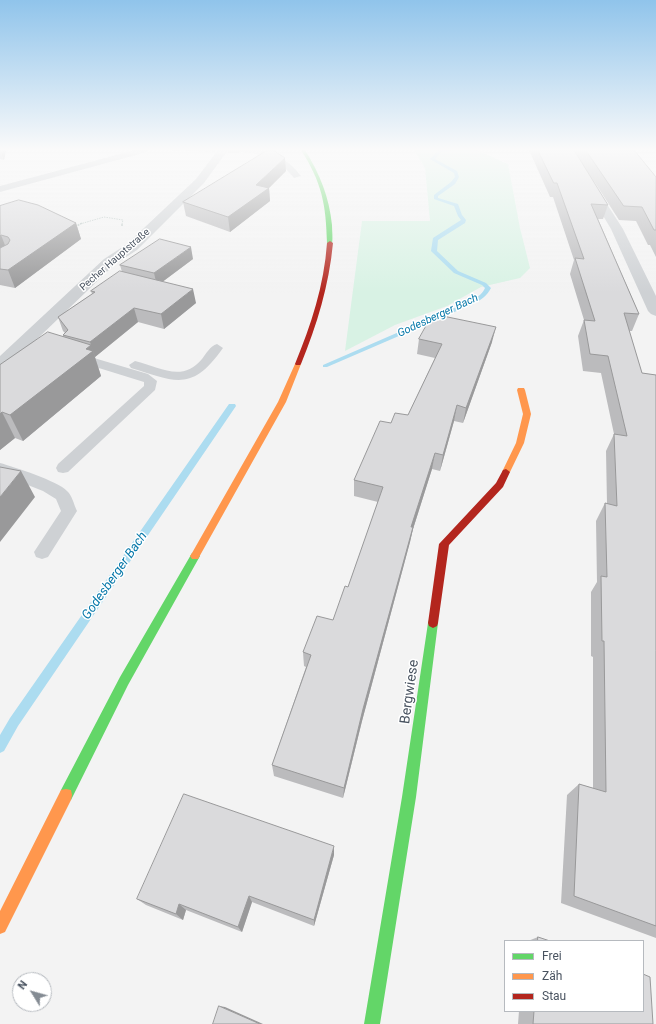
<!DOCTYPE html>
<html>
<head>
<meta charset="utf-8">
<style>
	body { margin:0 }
	#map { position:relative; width:656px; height:1024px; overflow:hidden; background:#f3f3f3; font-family:Roboto,sans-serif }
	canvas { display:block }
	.legend { position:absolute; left:504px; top:940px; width:140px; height:72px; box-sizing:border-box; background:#fff; border:1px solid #b6babf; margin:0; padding:5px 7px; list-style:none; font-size:12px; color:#495360 }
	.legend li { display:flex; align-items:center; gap:8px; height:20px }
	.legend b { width:20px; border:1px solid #b6babf }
	.north { position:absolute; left:12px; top:972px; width:40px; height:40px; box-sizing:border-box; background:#fff; border:1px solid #b6babf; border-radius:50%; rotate:307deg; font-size:11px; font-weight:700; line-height:16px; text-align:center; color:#495360 }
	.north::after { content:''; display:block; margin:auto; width:14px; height:18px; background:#848b93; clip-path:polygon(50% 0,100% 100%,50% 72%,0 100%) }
</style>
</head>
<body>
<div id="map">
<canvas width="656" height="1024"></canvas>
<ul class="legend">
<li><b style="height:5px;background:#63d668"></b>Frei</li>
<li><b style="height:5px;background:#ff974d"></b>Zäh</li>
<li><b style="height:5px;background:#b3261e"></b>Stau</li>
</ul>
<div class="north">N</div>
</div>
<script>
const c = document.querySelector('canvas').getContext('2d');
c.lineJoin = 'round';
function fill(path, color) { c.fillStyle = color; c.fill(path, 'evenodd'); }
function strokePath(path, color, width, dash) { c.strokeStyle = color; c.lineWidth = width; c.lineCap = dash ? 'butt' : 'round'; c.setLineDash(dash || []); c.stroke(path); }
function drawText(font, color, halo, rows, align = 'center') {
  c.font = font + ' Roboto,sans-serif'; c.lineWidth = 3; c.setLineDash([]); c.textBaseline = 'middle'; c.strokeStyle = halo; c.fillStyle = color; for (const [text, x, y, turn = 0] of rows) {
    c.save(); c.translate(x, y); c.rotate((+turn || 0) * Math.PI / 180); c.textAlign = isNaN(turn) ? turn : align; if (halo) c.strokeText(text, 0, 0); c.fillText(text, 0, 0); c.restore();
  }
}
const green = new Path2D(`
	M414,150h62l32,14 12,64 10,40 -10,10 -39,9 -34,19 -52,19 -50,26 17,-130h68l-5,-53z`);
const stream = new Path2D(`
	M439,150h12l-1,1 -9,1 -6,7 22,12 2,6 -4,7 -17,12v2l20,6 4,11 4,5 -1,3 -27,17 -1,11 21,20 28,12 5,5c-4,8 -10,12 -18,16l-146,63h-4v-2l145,-63c7,-3 14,-7 17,-14l-3,-3 -28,-12 -23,-22 2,-13 28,-18 -3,-4 -4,-10 -20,-7v-4l17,-13 4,-5 -1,-4 -24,-14z
	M229,404h6l1,2 -218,320 -14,25 -4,2v-18l10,-17z`);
const pathFar1 = new Path2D(`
	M80,224l24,-7 19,3 -1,4`);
const path = new Path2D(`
	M122,226v-3
	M75,227l7,-4`);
const lane = new Path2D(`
	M237,150c26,-4 48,5 64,26l-7,2c-17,-21 -28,-24 -54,-26z
	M217,344l6,4c-31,44 -47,34 -92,20l-2,-3 6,-4c25,6 47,22 67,-2 4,-5 8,-13 15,-15z
	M77,353l71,21 9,7 -2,9 -87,82 -5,1 -5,-1 -2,-4 2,-4 86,-78v-4l-71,-22 -2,-3 2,-3z
	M0,463c14,4 58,18 67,28 5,4 7,14 10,20l-29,46 -6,2 -6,-2 -2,-5 27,-41 -5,-12 -13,-8 -43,-17z`);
const street = new Path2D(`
	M135,150h14l-2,2 -147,40v-6z
	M218,150h10l-24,33 -67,67 -23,15 -108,104 -6,1v-14l104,-97 23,-15 69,-65z
	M564,150h8l51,79 33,67v20l-5,-2 -3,-3 -37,-82z`);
const fast = new Path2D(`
	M301,150h4c15,24 24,47 27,75 0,6 1,13 0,19l-5,-1c-1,-39 -5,-60 -26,-93z
	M195,552l3,1 2,3 -72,129 -57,115 -5,1 -5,-1 -1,-5 1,-5 59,-113 72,-124z
	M433,618l4,2 1,3 -22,174 -36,227h-16l38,-227 26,-174 1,-3z`);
const slow = new Path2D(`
	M298,362l3,2 -15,38 -88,157h-6l-2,-3 2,-3 86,-151 17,-38z
	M518,388h6l1,2 6,24 -7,29 -14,29 -4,3 -4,-3 14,-29 7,-29 -6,-24z
	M66,789l5,1 1,5 -1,5 -66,132 -5,2v-23l61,-121z`);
const jam = new Path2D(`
	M330,241l3,2c-4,42 -16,82 -32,121l-1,1h-4l-1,-1c16,-39 29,-78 32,-121z
	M506,469l4,3 -7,15 -54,58 -11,78 -1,3 -4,2 -4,-2 -1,-3 11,-79 57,-61 7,-13z`);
const wall = new Path2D(`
	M0,150h6l-2,10 -4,-1z
	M167,150h50l-2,2z
	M228,150h11v3h-11z
	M529,150h105l22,27v80l-6,-12h-2l-12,-24 -17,-1 -27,-42 16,27 -5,14h-5l41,95 -7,17h-3l13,42 14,2v563l-95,-35 6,-108 12,-11 14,4v-131l-2,-1v-64l6,-10 -1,-61 9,-18 2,1 -1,-53 8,-17 -13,-61 -18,-2 -5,-35 6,-16 -14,-46 4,-14 -21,-63h-3z
	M286,171l-17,17 1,13 -40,31 -44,-16 -3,-14z
	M0,206l76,17 5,16 -66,49 -15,-3z
	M193,259l-30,22 33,22 -32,26 -26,-7 -43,35 6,19 -78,65 -8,-3 -15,12v-85l63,-28v-2l2,-2 -2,-2 -5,-14 34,-23 -1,-3 31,-19 -2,-7z
	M419,339l73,3 -29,81 -9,-2 -14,50 -8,-2 -19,60 -3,13 -48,179 -19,77 -69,-22 -2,-11 34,-98 -2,-1 -1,-14 30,-32 15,-33 30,-85 -24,-6v-16l37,-57 17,-8 27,-57 -18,-4z
	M334,855l-20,71 -62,-24 -10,30 -56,-22 -3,10 -37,-15 -9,-6z
	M538,937l12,4h-22z
	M519,1011h124l10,13h-135z`);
const shadedWall = new Path2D(`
	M2,150h4l-2,10 -3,-8z
	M285,158l1,13 -18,18 1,-1 1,13 -40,31 -2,-15 28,-32z
	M76,223l5,16 -66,49 -7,-18z
	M1,235l7,18 -8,3v-20z
	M191,247l2,12 -36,27 -3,-13z
	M193,289l3,14 -32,26 -3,-15z
	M134,308l4,14 -43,35 -5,-15z
	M496,327l-4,15 -29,81 3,-15z
	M91,345l10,31 -78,65 -13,-26z
	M457,405l-3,16 -14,50 3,-16z
	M2,412l13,26 -15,12v-36z
	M435,453l-3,16 -19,60 -3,13 -48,179 -19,77 1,-10 19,-79 48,-182z
	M21,471l14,26 -35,45v-45z
	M334,846v9l-20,71v-6z
	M249,896l3,6 -10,30 -4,-5z
	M179,904l7,6 -3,10 -7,-6z
	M219,1006l6,1 38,17h-3z`);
const building = new Path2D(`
	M268,150h5l12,8 -29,27 13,3 -41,29 -45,-15z
	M538,150h36l34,55 -17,-1 48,110 -15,-1 18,60 14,2v551l-82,-30 5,-112 27,8 -2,-151h-2l-1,-65 6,1 -2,-74 12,3 -3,-72 13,2 -19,-80 -18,-2 -6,-34 11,1 -20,-63 9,1 -27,-76h-3z
	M586,150h48l22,27v53h-2l-12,-23 -18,-1z
	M19,200l19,5 38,18 -68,47 -8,-1v-21l8,-4 2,-4 -2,-3 -7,-2 -1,1v-30z
	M160,239l31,8 -37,26 -34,-8z
	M120,271l73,18 -32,25 -27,-6 -44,34 -27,-7 5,-5 -10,-13 37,-25 -4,-1z
	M433,314l63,13 -30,81 -9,-3 -14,50 -8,-2 -24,74h2l-50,182 -19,79 -72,-23 39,-110 -8,-3 14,-36 16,4 12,-34 3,1 35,-100 -29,-7 26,-59 11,2 4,-10 13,2 34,-71 -23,-5z
	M48,332l43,13 -5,4 7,2 -83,64 -8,-3 -2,2v-49z
	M0,467l21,4 -21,26z
	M184,794l150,52 -20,74 -65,-24 -11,31 -59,-23 -3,10 -39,-15z
	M538,937l12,4h-12z
	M643,974l7,3 3,47h-120l1,-13h109z
	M219,1006l41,18h-47z`);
const farStreetnames = [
	["Pecher Hauptstraße",115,260,-41]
];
const farWaternames = [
	["Godesberger Bach",438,316,-25]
];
const waterNames = [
	["Godesberger Bach",115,576,-55]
];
const nearStreetnames = [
	["Bergwiese",410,692,-82]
];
fill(green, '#d8f2e4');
fill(stream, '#acdcf0');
strokePath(pathFar1, '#bcc8c5', 1, [1.5, 1]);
strokePath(path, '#bcc8c5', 1.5, [2, 1]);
fill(lane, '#ced1d4');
fill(street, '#ced1d4');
fill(fast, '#63d668');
fill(slow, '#ff974d');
fill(jam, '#b3261e');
fill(wall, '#bbbbbd');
fill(shadedWall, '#99999a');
fill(building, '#dadadc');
strokePath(building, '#99999a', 1);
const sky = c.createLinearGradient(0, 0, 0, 293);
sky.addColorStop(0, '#90c4eb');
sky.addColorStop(0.51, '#fafafa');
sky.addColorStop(1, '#fafafa00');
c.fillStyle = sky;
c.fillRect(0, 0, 656, 293);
drawText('10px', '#495360', '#fff', farStreetnames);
drawText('italic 11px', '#097aab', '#fff', farWaternames);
drawText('italic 13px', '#097aab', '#fff', waterNames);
drawText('14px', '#495360', '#fff', nearStreetnames);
</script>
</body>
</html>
